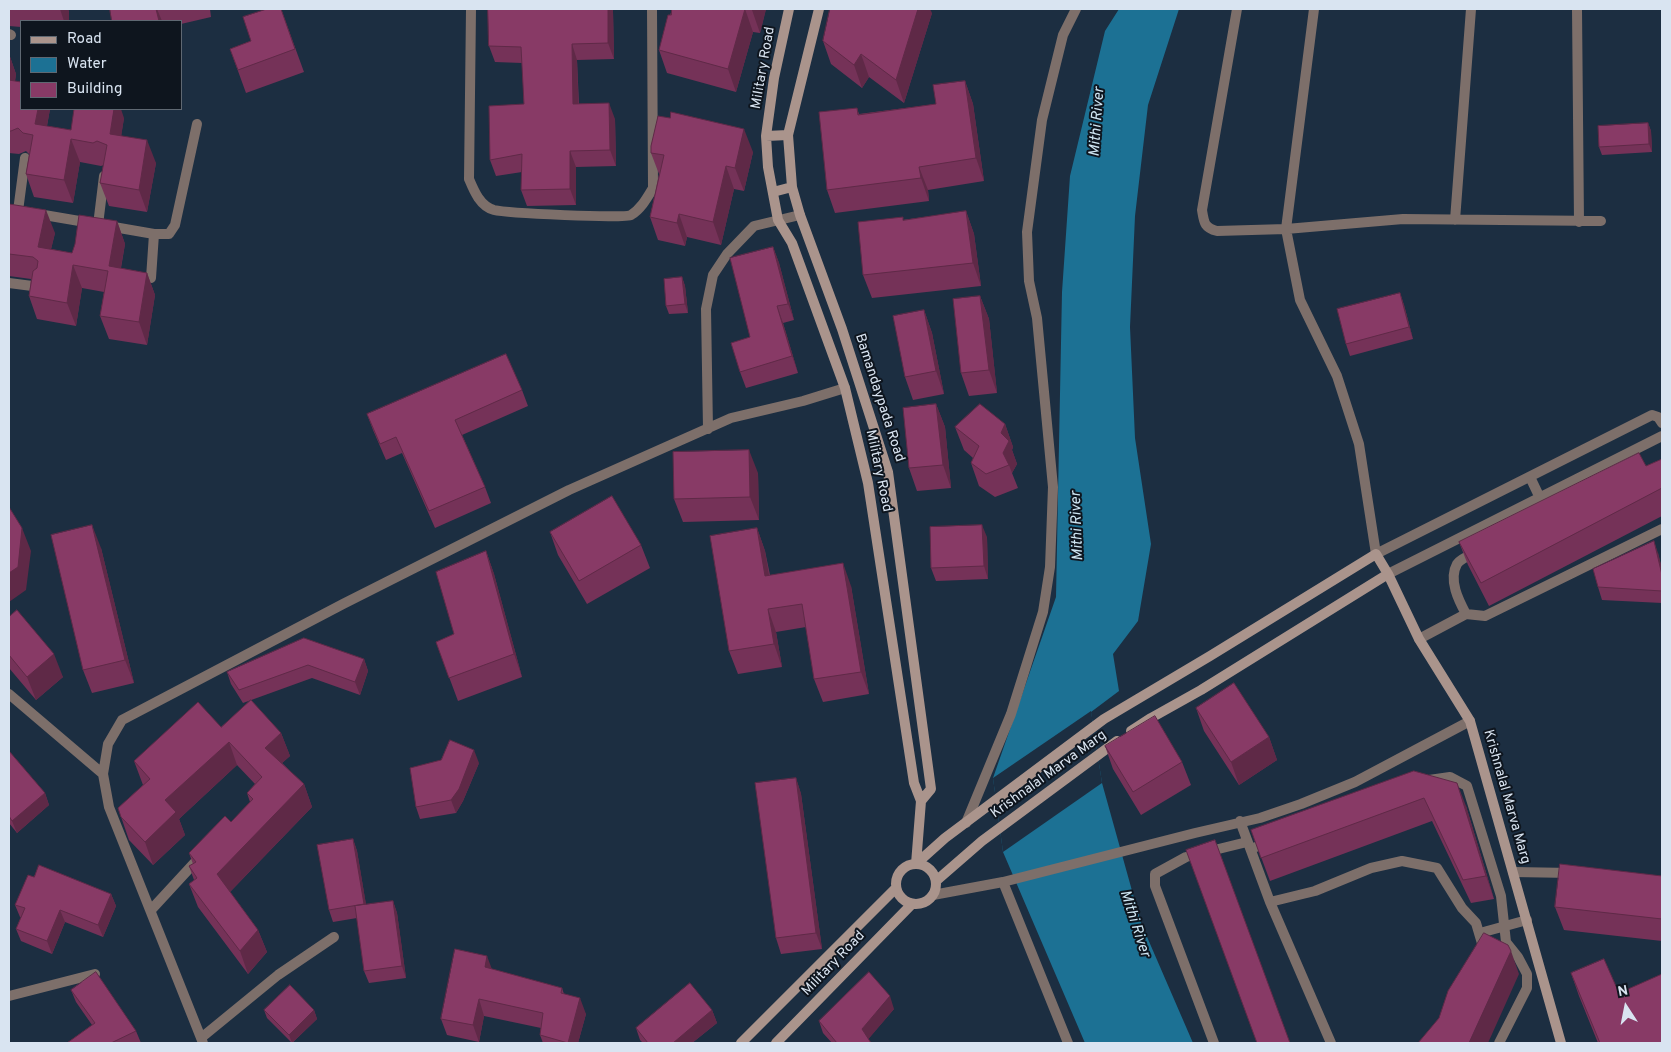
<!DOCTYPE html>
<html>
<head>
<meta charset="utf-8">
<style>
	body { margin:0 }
	#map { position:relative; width:1671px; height:1052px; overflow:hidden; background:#1c2e41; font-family:Overpass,sans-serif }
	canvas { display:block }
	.frame { position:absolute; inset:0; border:10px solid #d9e4f1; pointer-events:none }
	.legend { position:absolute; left:20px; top:20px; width:162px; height:90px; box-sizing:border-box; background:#0e151e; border:1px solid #5f6872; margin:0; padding:6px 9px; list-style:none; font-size:15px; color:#d9e4f1 }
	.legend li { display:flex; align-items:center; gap:10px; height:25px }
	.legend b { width:25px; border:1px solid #5f6872 }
	.north { position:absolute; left:1601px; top:982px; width:50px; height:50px; -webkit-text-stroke:4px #0e151e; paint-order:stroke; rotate:349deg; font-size:14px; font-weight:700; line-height:20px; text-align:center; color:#d9e4f1 }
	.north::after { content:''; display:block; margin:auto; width:18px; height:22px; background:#d9e4f1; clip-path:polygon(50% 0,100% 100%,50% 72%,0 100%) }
</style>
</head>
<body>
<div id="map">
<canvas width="1671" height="1052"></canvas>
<div class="frame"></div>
<ul class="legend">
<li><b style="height:6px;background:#aa948c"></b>Road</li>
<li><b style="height:14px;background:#1c7194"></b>Water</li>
<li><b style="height:14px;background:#883a66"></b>Building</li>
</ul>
<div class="north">N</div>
</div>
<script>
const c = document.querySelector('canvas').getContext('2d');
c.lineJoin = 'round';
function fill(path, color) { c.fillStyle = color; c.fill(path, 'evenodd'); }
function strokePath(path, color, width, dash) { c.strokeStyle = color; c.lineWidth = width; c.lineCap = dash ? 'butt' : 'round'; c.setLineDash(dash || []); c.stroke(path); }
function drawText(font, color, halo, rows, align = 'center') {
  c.font = font + ' Overpass,sans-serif'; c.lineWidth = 4; c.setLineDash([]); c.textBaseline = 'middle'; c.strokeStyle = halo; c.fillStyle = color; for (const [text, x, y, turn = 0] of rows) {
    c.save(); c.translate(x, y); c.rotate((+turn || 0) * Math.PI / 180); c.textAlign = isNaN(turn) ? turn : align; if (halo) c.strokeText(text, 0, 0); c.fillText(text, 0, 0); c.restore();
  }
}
const water = new Path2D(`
	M1119,9h60l-31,96 -13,111 -5,111 5,111 16,106 -13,77 -25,33 6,37 -28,21 11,71 39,140 52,120h-108l-82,-191 -10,-74 63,-181 6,-305 8,-116 35,-145z`);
const pier = new Path2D(`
	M1091,711l11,72 -99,69 -10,-74z`);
const street = new Path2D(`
	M471,9l-2,170c5,12 11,27 25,31 12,3 131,9 137,5 10,-6 16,-17 22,-27l-1,-179
	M1237,9l-35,201c2,12 2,18 15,21l69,-2 14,71 37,76 22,68 17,110 276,-139 6,2 4,6
	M1314,9l-28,220 117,-10 198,2
	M1577,9l2,213
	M9,34l2,1
	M9,209l82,14
	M18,211l7,-53
	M1455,220l16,-211
	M98,225l6,-49
	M108,226l46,8h15l6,-9 22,-101
	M151,278l3,-44
	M9,283l31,4
	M708,429l-2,-120 7,-34 14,-21 27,-28 46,-11
	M1530,477l10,21
	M1388,574l274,-138
	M1466,614c-7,-13 -18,-34 -9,-50 4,-6 14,-9 20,-12
	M1419,639l47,-25 19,2 177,-87
	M9,694l94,80
	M1429,780l21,-3 17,9 34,110 5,46 12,15 9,17v14l-28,55
	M1240,821l30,81 45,-11 56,-23 31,-7 35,7 25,40 14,15 8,27
	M966,823l45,-109 32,-102 7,-45 3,-80 -16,-169 -8,-37 -2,-49 15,-112 21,-85 13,-26
	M1251,849l17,-7
	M1513,872l59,1
	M1003,882l65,161
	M933,895l70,-13 192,-49 65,-15 41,-14 54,-22 115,-61
	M1270,902l61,141
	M151,910l47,-51
	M1480,933l47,-13
	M9,996l86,-22
	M201,1038l77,-63 56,-38
	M203,1043l-94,-236 -6,-33 5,-30 14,-24 221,-116 226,-114 162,-72 72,-17 42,-13
	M1214,1043l-59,-157v-12l31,-17 61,-15`);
const secondary = new Path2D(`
	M789,9l-15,69 -8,58 2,31 10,53 14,23 53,145 23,95 46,300 7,18 -5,63
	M819,9l-31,126 4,52 8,28 42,114 46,143 43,317 -10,12
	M766,136l22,-1
	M773,192l19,-5
	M1131,731l20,-13 50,-28 187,-116
	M896 884a20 20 0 1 1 40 0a20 20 0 1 1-40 0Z
	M916,864l29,-26 159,-119 106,-63 166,-102 12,20 31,65 51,82 91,322
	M936,881l46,-40 135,-100
	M741,1043l155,-155
	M776,1043l136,-139`);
const wall = new Path2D(`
	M9,9h59l1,3v9h-48v6l-12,-1z
	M110,9h100l1,8 -30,7v-3h-69z
	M281,9l23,63 -58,21 -16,-44 21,-8z
	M488,9h124l1,2 1,48 -37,1 2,44 36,15 1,47 -40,1v38l-49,1 -6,-16 1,-18 -26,4 -6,-16 34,-56 -2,-41 -27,-1 -6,-16z
	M672,9h94l-6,24 -7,-1 -17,60 -69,-19 -8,-23z
	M932,13l-28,90 -35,-26 -7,11 -31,-24 -8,-23z
	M9,54l7,20 -1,7 6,28h29l-3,17 24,4 53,-12 -3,18 35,27 -9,49 -38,-6 -9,-23 4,-18 -3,1 -21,-4 -7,41 -39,-6 -8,-23 3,-20 -3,-3 -7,3 -10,-1z
	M965,81l8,23 11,77 -56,9 1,11 -94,12 -8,-23 30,-82 2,6 77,-10z
	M670,118l83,34 -9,39 -10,-2 -13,56 -34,-8 -2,9 -27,-6 -8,-23 9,-43 -8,-21z
	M1648,123l3,8 1,21 -50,3 -3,-8z
	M9,204l46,29 -4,16 21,4 45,-32 8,23 -4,24 26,5 8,22 -8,50 -38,-6 -9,-23 4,-24 -22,-4 -6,38 -39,-7 -8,-23 2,-17 -22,-3z
	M966,211l8,23 7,52 -109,12 -9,-23z
	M773,247l6,16 15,57 -11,3 15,50 -52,15 -6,-16 10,-35z
	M682,277l3,9 3,27 -19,1 -3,-8z
	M1400,293l4,12 9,34 -63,17 -4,-12z
	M980,296l9,23 8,74 -28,3 -8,-23z
	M924,310l8,23 12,61 -31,6 -8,-23z
	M522,390l6,16 -66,29 23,52 6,16 -56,25 -33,-75 -16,7 -13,-30 -6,-16z
	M936,404l9,23 6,61 -34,3 -8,-23z
	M1005,424l8,23 -1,3 5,14 -5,9 6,15 -23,9 -16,-11 -8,-23 2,-5 -9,-8 -9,-23z
	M1662,459v57l-173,90 -21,-41 -9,-23 187,-76z
	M758,473l1,47 -76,2 -9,-23z
	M757,528l8,23 5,24 81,11 18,108 -46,8 -9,-23 -8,-52 -30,5 6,35 -44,7 -9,-23z
	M550,532l91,13 9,23 -63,36 -29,-49z
	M987,537l1,42 -52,2 -5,-13z
	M101,548l33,135 -42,10 -9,-23z
	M486,551l8,23 28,103 -64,24 -22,-59 18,-8z
	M1658,553l4,16v34l-60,-3 -4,-13z
	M9,617l54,60 -27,23 -27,-32z
	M364,659l4,12 -8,24 -48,-17 -69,25 -12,-19 -4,-12z
	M1196,708l73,29 8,23 -38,25 -35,-54z
	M221,727l60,6 9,23 -8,7 22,21 8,23 -82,85 28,38 9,22 -19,22 -50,-67 -9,-23 5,-4 -5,-14 4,-2 -4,-11 42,-31 19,-20 -3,-9 8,-9 -18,-19 -58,54 6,16 -32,30 -24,-25 -11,-32 25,-23 -9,-24z
	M1105,746l77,16 9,23 -50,30 -28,-46z
	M9,751l36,42 4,12 -32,28 -8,-10z
	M479,763l-16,38 -7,12 -36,6 -4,-12z
	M1414,771l52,35 28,93 -23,4 -39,-82 -162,60 -19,-51z
	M796,778l5,16 21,155 -41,5 -5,-16z
	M353,839l4,12 9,54 27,-4 4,12 9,65 -37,5 -5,-12 -7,-53 -24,4 -4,-12z
	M1662,876v65l-98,-11 -9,-23z
	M34,877l77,17 5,12 -13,31 -38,-15 -13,32 -31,-13 -5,-12 5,-12h-1l-5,-12z
	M492,969l70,19 2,6 22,20 -8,29h-35l-3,-8 1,-7 -57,-12 -5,26 -32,-7 -6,-16z
	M1571,973l48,20 43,50h-64l-19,-47z
	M71,990l65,41 5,12h-74l25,-18 -16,-23z
	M894,1009l-26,30 3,4h-39l-9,-10 -4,-12z
	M264,1010h50l3,9 -25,24 -25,-25z
	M712,1010l5,13 -25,20h-49l-3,-3 -4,-12z`);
const shadedWall = new Path2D(`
	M60,9h8l1,3v9h-5z
	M156,9h1l5,12h-3z
	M608,9h4l1,2 1,48 -6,-16z
	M745,9l8,23 -17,60 -8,-23z
	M752,9h14l-6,24 -8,-23z
	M918,9h12l2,4 -28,90 -8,-23z
	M572,44l5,16 2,60 -6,-16z
	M9,54l7,20 -4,28 -3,-7z
	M861,54l8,23 -7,11 -8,-23z
	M965,81l8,23 11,77 -8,-23z
	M609,103l6,16 1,47 -6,-16z
	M38,109h12l-7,38 -8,-23z
	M114,109h7l3,9 -6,39 -8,-23z
	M1648,123l3,8 1,21 -3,-8z
	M744,129l9,23 -9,39 -9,-23z
	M71,139l9,23 -7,41 -9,-23z
	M147,140l9,23 -9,49 -8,-22z
	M570,151l6,16v38l-6,-16z
	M726,166l8,23 -13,56 -8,-23z
	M919,167l9,23 1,11 -8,-23z
	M46,210l9,23 -9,37 -8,-23z
	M966,211l8,23 7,52 -8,-23z
	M679,214l8,23 -2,9 -8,-23z
	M117,221l8,23 -8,45 -8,-23z
	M773,247l6,16 15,57 -6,-16z
	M73,265l9,23 -6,38 -9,-23z
	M147,273l8,22 -8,50 -8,-23z
	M682,277l3,9 3,27 -3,-9z
	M1400,293l4,12 9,34 -4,-12z
	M980,296l9,23 8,74 -8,-23z
	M777,306l6,17 15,50 -6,-17z
	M924,310l8,23 12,61 -8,-23z
	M936,404l9,23 6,61 -8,-23z
	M1005,424l8,23 -1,3 5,14 -5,9 -3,-8 -6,-12 -2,-20z
	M749,450l9,23 1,47 -9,-23z
	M92,525l9,23 33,135 -9,-23z
	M982,525l5,12 1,42 -4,-13z
	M22,528l9,23 -5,39 -17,12v-29z
	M757,528l8,23 8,48 -8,-23z
	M1654,541l4,12 4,16v6z
	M486,551l8,23 28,103 -8,-23z
	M843,563l8,23 18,108 -8,-22z
	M768,609l8,23 6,35 -8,-23z
	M54,654l9,23 -27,23 -9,-23z
	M364,659l4,12 -8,24 -5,-13z
	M281,733l9,23 -17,15 -8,-23z
	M1269,737l8,23 -38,25 -8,-23z
	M229,742l8,23 -58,54 6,16 -32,30 -8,-23 20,-42z
	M474,750l5,13 -16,38 -7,12 -5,-13z
	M796,778l5,16 21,155 -6,-16z
	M1457,783l9,23 28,93 -8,-23z
	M304,784l8,23 -87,90 -8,-23z
	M45,793l4,12 -32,28 -5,-12z
	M353,839l4,12 11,65 -4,-12z
	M111,894l5,12 -13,31 -5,-12z
	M393,901l4,12 9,65 -4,-12z
	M60,910l5,12 -13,32 -5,-13z
	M258,930l9,22 -19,22 -8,-23z
	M1511,951l8,23 -31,69h-19z
	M487,956l6,16 -8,-5z
	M890,996l4,13 -28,33 -4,-13z
	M580,998l6,16 -8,29h-10z
	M479,999l5,17 -5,26 -6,-17z
	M314,1010l3,9 -25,24 -3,-8z
	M712,1010l5,13 -25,20h-19z`);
const building = new Path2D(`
	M110,9h46l3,12h-47z
	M267,9h14l14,40 -57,21 -8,-21 21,-8 -8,-24z
	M488,9h120v34l-36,1 1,60 36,-1 1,47 -40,1v38l-49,1 1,-36 -32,6 -1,-54 35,-2 -3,-57 -32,-1z
	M672,9h73l-17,60 -69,-19 9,-35h3z
	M830,9h88l-22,71 -35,-26 -7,11 -31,-24z
	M9,80l12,2v27h17l-3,15 36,6 3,-21h40l-4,25 37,6 -8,50 -39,-7 7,-38 -10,-4 -4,2 -22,-4 -7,41 -38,-6 7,-39 -10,-2 -5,-5 -7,3h-2z
	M965,81l11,77 -57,9 2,11 -94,12 -8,-78 38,-4 1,7 78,-11 -3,-19z
	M671,112l73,17 -9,39 -9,-2 -13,56 -34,-8 -2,9 -27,-6 14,-62 -13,-2v-7l7,-30 12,2z
	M1648,123l1,21 -50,3 -1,-21z
	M9,204l37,6 -8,37 34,6 3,-9 4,-29 38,6 -8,45 38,7 -8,49 -39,-6 8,-45 -35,-6 -6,38 -38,-7 4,-25 4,-3 1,-7 -5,-4 -24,-3z
	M966,211l7,52 -110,12 -5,-53 45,-5v3z
	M773,247l15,57 -11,2 15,50 -52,16 -9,-29 19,-6 -20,-79z
	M682,277l3,27 -19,2 -2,-27z
	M1400,293l9,34 -63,17 -9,-35z
	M980,296l9,74 -28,3 -8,-74z
	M924,310l12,61 -31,6 -12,-61z
	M506,354l16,36 -67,30 30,67 -56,24 -33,-74 -16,7 -13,-30z
	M936,404l7,61 -34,3 -6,-60z
	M980,404l25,20 -4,9 8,8 -6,12 6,12 -23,9 -15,-11 8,-17 -24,-19z
	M749,450l1,47 -76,2 -1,-47z
	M1639,453l7,13 16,-7v29l-181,95 -22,-41z
	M612,496l29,49 -62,36 -29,-49z
	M9,507l13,21 -4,39 -9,6z
	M92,525l33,135 -42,10 -32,-135z
	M982,525l2,41 -53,2 -1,-41z
	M757,528l8,48 78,-13 18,109 -47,7 -12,-75 -34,5 6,35 -45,7 -19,-115z
	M1654,541l8,34v16l-64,-4 -5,-18z
	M486,551l28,103 -65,24 -13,-36 18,-8 -18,-62z
	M17,610l37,44 -27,23 -18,-22v-38z
	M304,638l60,21 -9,23 -47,-17 -69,25 -12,-18z
	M1234,683l35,54 -38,25 -35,-54z
	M251,700l30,33 -16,15 39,36 -87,90 41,56 -18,21 -51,-67 8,-6 -8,-12 7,-4 -7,-9 36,-37 6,6 22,-23 -6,-6 15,-16 -33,-35 -64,58 11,12 -31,30 -24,-25 -3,-9 32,-29 -16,-18 64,-59 23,25z
	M1155,716l27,46 -49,30 -28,-46z
	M450,740l24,10 -15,39 -8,11 -35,7 -6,-39 31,-8z
	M9,751l36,42 -33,28 -3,-5z
	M1414,771l43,12 29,93 -23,4 -39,-82 -163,60 -10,-28z
	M796,778l20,155 -40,5 -21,-155z
	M353,839l11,65 -35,6 -12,-65z
	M1215,840l75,203h-33l-71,-193z
	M1560,864l102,12v43l-107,-12z
	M39,865l72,29 -13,31 -38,-15 -13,31 -31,-12 9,-21 -10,-3 13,-30 6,2z
	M393,901l9,65 -38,5 -9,-65z
	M1484,933l24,12 3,6 -42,92h-51l21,-25 9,-27z
	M455,949l32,7 -2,11 77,21 -1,5 19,5 -12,45 -28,-8 3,-22 -64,-14 -6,26 -32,-6z
	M1604,959l15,34 43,-19v69h-62l-29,-70z
	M96,972l40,59 -25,12h-44l28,-20 -24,-33z
	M869,972l21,24 -28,33 9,14h-34l-18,-22z
	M690,983l22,27 -39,33h-25l-12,-15z
	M290,985l24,25 -25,25 -25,-25z`);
const streetNames = [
	["Military Road",764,68,-80],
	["Bamandaypada Road",879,398,72],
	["Military Road",878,471,78],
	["Krishnalal Marva Marg",1049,775,-36],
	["Krishnalal Marva Marg",1506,797,74],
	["Military Road",834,964,-46]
];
const waterNames = [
	["Mithi River",1098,122,-86],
	["Mithi River",1078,526,-92],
	["Mithi River",1134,924,72]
];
fill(water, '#1c7194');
fill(pier, '#1c2e41');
strokePath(street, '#7d6f6a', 10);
strokePath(secondary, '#aa948c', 10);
fill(wall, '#753258');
fill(shadedWall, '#5f2947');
fill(building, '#883a66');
strokePath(building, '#5f2947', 1);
drawText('14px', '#d9e4f1', '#0e151e', streetNames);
drawText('italic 15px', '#d0e7f4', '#0e151e', waterNames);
</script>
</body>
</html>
